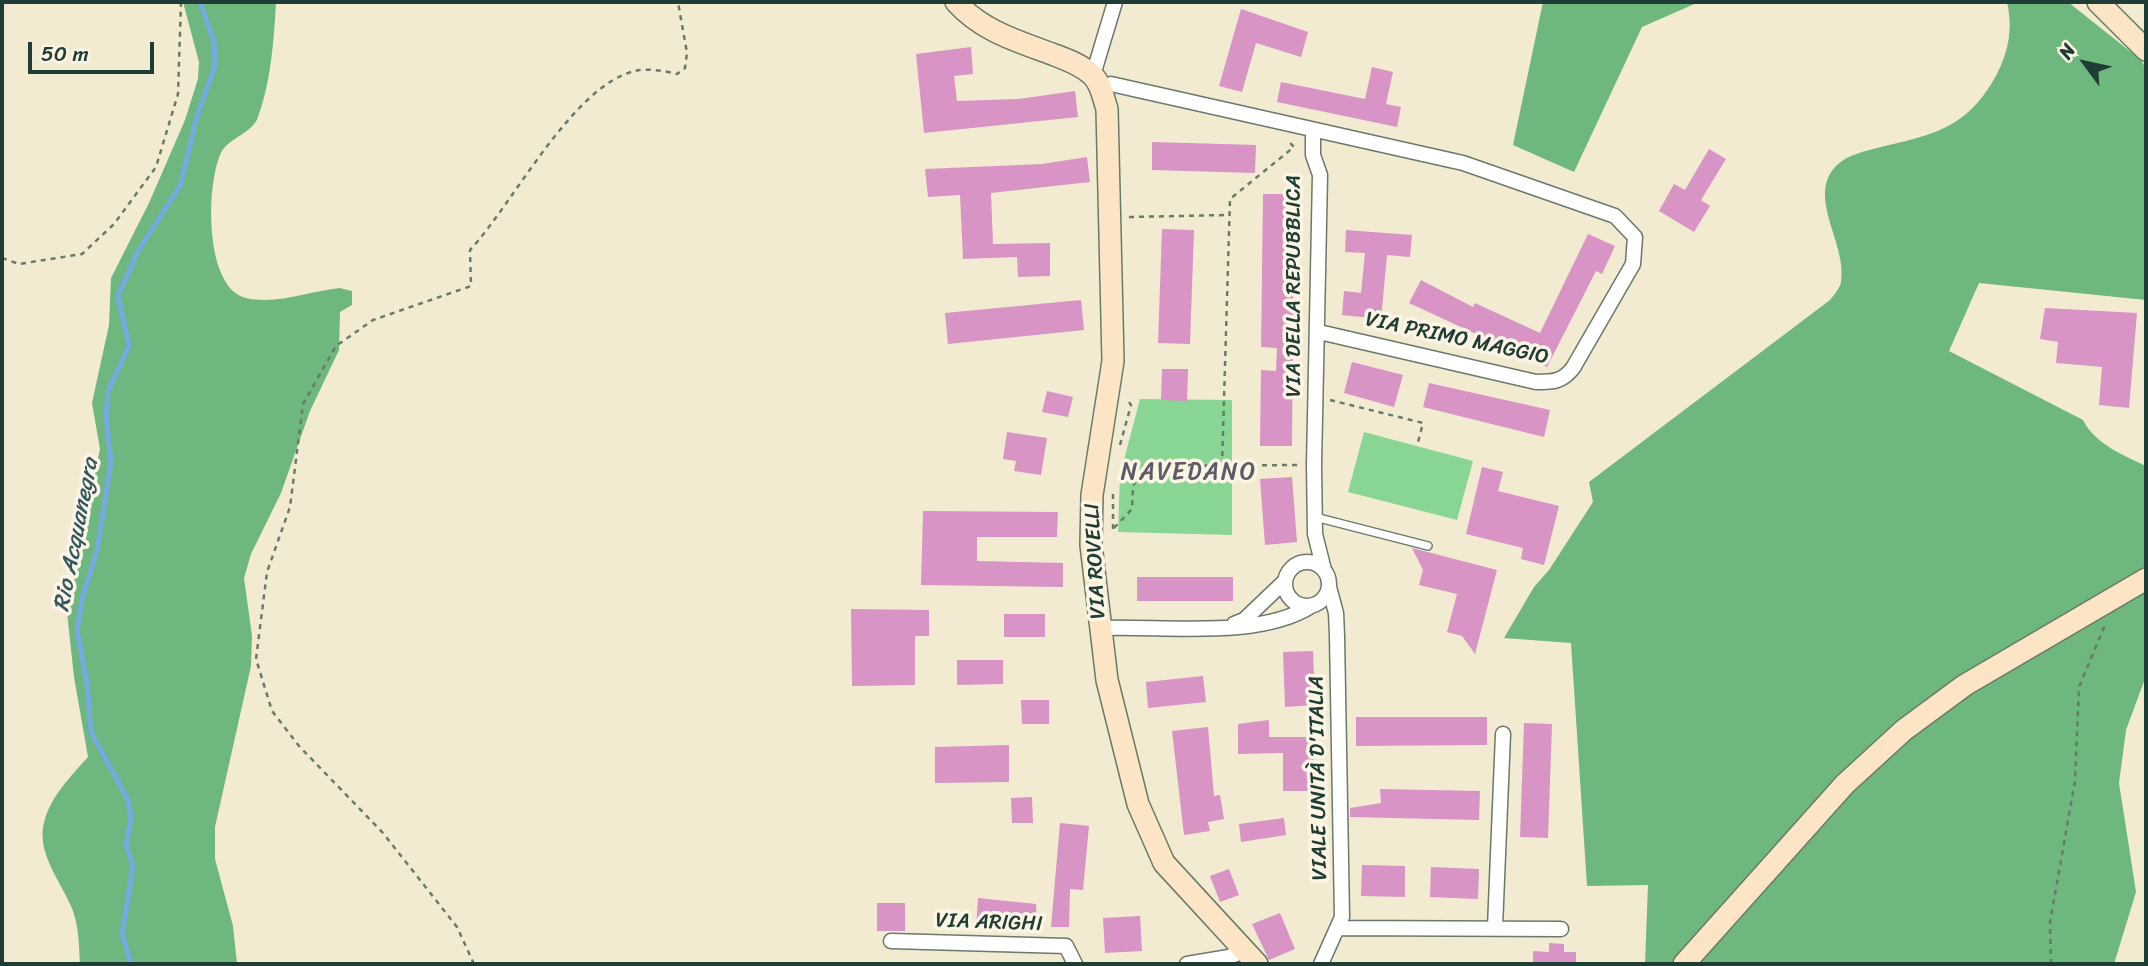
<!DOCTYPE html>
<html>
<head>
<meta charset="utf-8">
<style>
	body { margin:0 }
	#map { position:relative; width:2148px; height:966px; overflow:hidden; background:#f2ebd2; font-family:Sriracha,sans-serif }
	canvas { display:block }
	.frame { position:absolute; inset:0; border:4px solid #1f3d34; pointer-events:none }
	.north { position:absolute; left:2050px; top:28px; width:70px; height:70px; -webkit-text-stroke:5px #fcf5e5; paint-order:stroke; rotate:303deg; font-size:19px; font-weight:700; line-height:28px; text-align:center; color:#1f3d34 }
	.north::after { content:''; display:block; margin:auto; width:24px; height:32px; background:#1f3d34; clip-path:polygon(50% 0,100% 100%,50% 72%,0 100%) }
	.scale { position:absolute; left:28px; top:42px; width:126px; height:32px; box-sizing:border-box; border:4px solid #1f3d34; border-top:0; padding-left:9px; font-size:21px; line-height:24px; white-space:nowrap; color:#1f3d34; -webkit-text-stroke:5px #fcf5e5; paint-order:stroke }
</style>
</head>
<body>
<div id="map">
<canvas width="2148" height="966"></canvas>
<div class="frame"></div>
<div class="north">N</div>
<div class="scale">50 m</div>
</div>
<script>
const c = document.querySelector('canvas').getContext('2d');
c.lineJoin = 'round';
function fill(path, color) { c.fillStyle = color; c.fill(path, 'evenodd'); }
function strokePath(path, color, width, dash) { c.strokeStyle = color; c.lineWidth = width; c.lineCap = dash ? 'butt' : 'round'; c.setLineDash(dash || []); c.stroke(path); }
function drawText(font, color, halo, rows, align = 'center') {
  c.font = font + ' Sriracha,sans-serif'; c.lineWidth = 7; c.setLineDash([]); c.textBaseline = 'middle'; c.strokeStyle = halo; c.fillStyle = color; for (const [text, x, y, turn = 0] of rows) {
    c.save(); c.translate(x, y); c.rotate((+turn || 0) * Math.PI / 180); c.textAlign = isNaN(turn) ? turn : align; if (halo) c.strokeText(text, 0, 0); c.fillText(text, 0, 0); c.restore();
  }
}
const green = new Path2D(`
	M1140,399l92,1v135l-114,-3 2,-57z
	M1364,432l109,29 -16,59 -109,-28z`);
const forest = new Path2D(`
	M183,2h93c-2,37 -5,80 -18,115 -5,16 -30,21 -37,36 -15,30 -17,135 25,145 31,7 64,-7 94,-10l12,3v14l-12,7 -1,38 -29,61 -29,82 -30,61 -7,24 8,58 -1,30 -36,161v32l18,67 4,38h-157c-1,-18 -1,-36 -7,-53 -11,-29 -39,-59 -28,-92 7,-24 27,-44 43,-62l-14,-80 -8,-74 34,-154 -8,-46 17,-78 2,-47 38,-75 36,-83 13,-41 1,-17z
	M1543,2h156l-57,25 -68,145 -61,-27z
	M2007,2h61l73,58 5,8v232l-167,-17 -30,68 134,69c12,24 40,35 63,46v210l-20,54 -7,53 17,109 -22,72h-469l3,-79 -61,1 -16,-243 -67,-5 30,-51 15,-17 44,-68 -4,-20 241,-182c4,-5 10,-12 11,-18 7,-38 -36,-86 -4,-117 12,-11 29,-14 44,-18 56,-13 87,-20 116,-73 12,-24 16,-46 10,-72z`);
const stream = new Path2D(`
	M131,964l-9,-30 11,-68 -7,-21 5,-27 -3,-18 -37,-68 -4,-48 -10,-54 5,-31 15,-49 14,-88 -5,-47 2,-24 21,-45 -11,-50 20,-45 42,-65 17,-70 18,-50 -1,-24 -14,-40`);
const building = new Path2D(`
	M1241,9l67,23 -7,25 -45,-14 -14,49 -23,-6z
	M971,47l2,27 -19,2 3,25 61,-2 57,-8 3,26 -154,16 -8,-79z
	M1372,67l21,5 -7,32 15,3 -4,20 -120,-25 4,-20 84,17z
	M1152,142l104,3 -1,28 -103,-3z
	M1709,149l17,10 -25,41 9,6 -16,26 -35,-21 15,-27 11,6z
	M1087,157l3,25 -99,11 2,51 57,-1v33l-32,1 -1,-20 -54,2 -3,-64 -32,2 -3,-28 117,-5z
	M1263,194h31l-2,252h-32l1,-76 15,1 1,-23 -16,-1z
	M1162,229l32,1 -4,114 -32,-1z
	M1346,230l66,5 -2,22 -23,-2 -6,64 -39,-4 2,-24 17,2 4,-40 -20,-1z
	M1588,234l27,12 -13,28 -6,-3 -49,96 -138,-64 12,-23 52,27 2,-4 65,30z
	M1081,300l3,30 -136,14 -3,-31z
	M2045,308l92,5 -8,95 -30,-3 3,-38 -46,-4 2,-21 -18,-3z
	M1352,362l51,13 -9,32 -50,-14z
	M1162,369h26l-1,32 -26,-1z
	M1429,383l121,27 -6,27 -121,-30z
	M1047,391l26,6 -5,20 -26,-5z
	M1007,432l40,6 -6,37 -27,-4 2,-10 -13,-2z
	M1482,467l21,5 -5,19 61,15 -15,59 -23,-6 2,-11 -57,-14z
	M1292,477l5,65 -32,3 -5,-66z
	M923,511l135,1 -1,25h-80v24l86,2v24l-142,-2z
	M1412,548l85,22 -22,84 -13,-18 -15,-4 10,-38 -38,-9 4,-15z
	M1137,577h96v24h-96z
	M851,609l78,1v26h-14v49l-63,1z
	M1004,614h41v23h-41z
	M1313,651l2,54 -30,2 -2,-55z
	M957,660h46v24l-46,1z
	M1203,676l3,26 -58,6 -2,-26z
	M1021,700h28v24h-27z
	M1356,717h131v28l-131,1z
	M1269,720v17h45v54h-31v-38l-45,1v-30z
	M1524,723l28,1 -4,114 -28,-1z
	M1208,727l6,69 6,-1 4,24 -16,3 2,9 -26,4 -12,-104z
	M1009,745v37l-74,1v-36z
	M1380,789l100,2 -1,29 -129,-3v-9l31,-5z
	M1032,797l1,26h-21l-1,-25z
	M1284,818l2,17 -45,7 -2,-18z
	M1060,823l29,3 -6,64 -13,-1 -1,38h-18z
	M1362,865l43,1v31l-44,-1z
	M1431,867l48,2 -1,30 -48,-2z
	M1229,869l10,26 -19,7 -10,-26z
	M978,898l58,6 1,22 -26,-1v5l-35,-2z
	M877,903h28v28h-28z
	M1280,913l15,36 -26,11 -17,-36z
	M1140,916l2,35 -37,2 -2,-35z
	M1549,943l15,1v8h12v12h-43v-13l16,1z`);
const path = new Path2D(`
	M1129,217l98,-2
	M2,258l17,6 63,-10 32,-30 42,-57 22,-73 3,-92
	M1330,400l93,23 -6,23
	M1120,445l11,-40 -4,-6
	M1222,466l8,-267 64,-52 -7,-7
	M1114,528l18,-19 1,-23 11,-20 156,-1
	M1113,529v-39
	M474,964l-17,-37 -74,-94 -84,-87 -27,-35 -16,-52 11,-87 23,-65 13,-103 33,-58 37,-26 98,-34 -1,-36c43,-46 103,-165 165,-179 12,-3 30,0 42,3l8,-6 2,-15 -9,-51
	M2051,964l-1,-42 25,-141 4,-94 26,-62`);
const lane = new Path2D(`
	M1315,517l113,29`);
const street = new Path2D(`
	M1093,75l22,-73
	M1101,89l10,-5 352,79 152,53 20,21 -2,27 -60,104c-11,14 -20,14 -37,14l-217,-50
	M1313,130v25l7,20 -6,290 1,69 9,36
	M1285 584a22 22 0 1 1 44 0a22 22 0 1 1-44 0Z
	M1234,624l10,-4 41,-39
	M1099,628c63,-3 158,12 212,-22
	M1495,927l8,-193
	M1340,928l221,1
	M891,941l175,5 9,18
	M1187,964l42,-7 16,-7
	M1321,964l21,-47 -5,-281 -1,-23 -7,-26`);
const secondary = new Path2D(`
	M956,2c26,29 61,39 96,52 13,5 28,10 39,20 10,8 12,23 16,35l6,252 -21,134 -1,50 16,135 31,124 26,59 93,101
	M2098,2l48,48
	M1684,964l161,-180 59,-54 61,-45 181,-106`);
const streetNames = [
	["VIA DELLA REPUBBLICA",1295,286,-90],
	["VIA PRIMO MAGGIO",1457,339,12],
	["VIA ROVELLI",1096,561,-93],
	["VIALE UNITÀ D'ITALIA",1319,778,-91],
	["VIA ARIGHI",989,923,2]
];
const waterNames = [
	["Rio Acquanegra",77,535,-79]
];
const quarterNames = [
	["NAVEDANO",1189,473]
];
fill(green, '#89d694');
fill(forest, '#6eb77e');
strokePath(stream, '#75aae3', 5);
fill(building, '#d794c4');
strokePath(lane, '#697a6b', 10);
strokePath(street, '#697a6b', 17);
strokePath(secondary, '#697a6b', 24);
strokePath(path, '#697a6b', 2.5, [5, 5]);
strokePath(lane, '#fff', 7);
strokePath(street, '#fff', 14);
strokePath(secondary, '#fce5c4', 21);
drawText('21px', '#1f3d34', '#fcf5e5', streetNames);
drawText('italic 23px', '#345860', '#fcf5e5', waterNames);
c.letterSpacing = '2px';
drawText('24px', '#5f5b66', '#fcf5e5', quarterNames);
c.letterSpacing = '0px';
</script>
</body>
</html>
